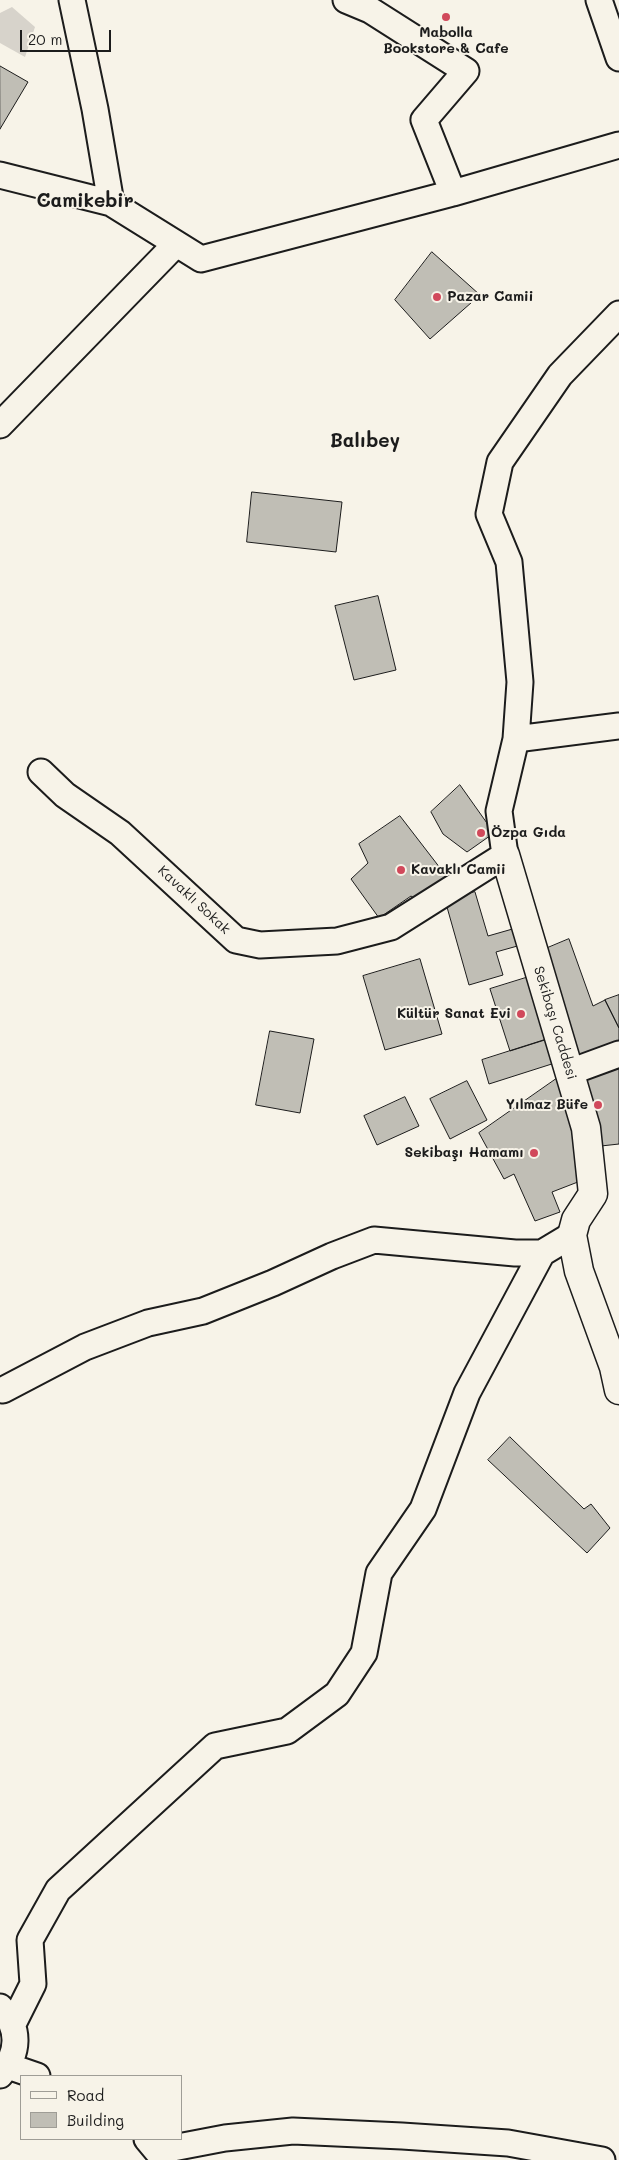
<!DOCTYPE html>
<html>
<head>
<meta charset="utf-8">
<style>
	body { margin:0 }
	#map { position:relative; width:619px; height:2160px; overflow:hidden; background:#f7f3e8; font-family:Mali,sans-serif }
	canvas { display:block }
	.legend { position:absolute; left:20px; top:2075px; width:162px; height:65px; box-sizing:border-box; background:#f7f3e8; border:1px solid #9f9d96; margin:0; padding:6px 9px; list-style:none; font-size:15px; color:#1c1c1c }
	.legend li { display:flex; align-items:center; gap:10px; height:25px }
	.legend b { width:25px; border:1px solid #9f9d96 }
	.scale { position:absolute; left:20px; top:30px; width:91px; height:22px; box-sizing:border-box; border:2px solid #1c1c1c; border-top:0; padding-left:6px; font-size:15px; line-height:18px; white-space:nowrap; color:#1c1c1c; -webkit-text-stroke:4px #f7f3e8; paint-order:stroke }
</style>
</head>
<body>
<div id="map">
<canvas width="619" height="2160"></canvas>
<ul class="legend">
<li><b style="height:6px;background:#f7f3e8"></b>Road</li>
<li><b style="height:14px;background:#c0beb5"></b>Building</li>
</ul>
<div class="scale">20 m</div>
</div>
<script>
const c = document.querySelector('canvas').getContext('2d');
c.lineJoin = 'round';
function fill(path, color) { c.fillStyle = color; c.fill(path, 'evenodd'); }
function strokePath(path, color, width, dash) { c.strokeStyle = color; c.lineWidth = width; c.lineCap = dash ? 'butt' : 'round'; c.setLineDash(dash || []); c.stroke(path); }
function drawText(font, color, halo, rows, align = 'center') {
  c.font = font + ' Mali,sans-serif'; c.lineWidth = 4; c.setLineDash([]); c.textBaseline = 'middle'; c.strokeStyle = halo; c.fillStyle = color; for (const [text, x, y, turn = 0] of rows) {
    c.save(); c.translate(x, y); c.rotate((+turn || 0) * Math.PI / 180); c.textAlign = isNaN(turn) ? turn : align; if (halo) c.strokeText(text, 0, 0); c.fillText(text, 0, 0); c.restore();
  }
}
const green = new Path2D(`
	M12,7l23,20 -10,30 -25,-14v-30z`);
const building = new Path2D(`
	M0,66l28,16 -28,47z
	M432,252l48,43 -50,44 -35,-39z
	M252,492l90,10 -6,50 -89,-10z
	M378,596l18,74 -42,10 -19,-74z
	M460,785l34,48 -27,19 -24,-18 -12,-22z
	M400,816l47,61 -27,25 -9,-6 -32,22 -28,-39 17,-16 -9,-19z
	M475,892l13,44 28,-8 5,17 -25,7 7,23 -34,10 -24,-85z
	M569,939l24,67 12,-6 14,28v15l-46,18 -35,-109z
	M420,959l22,75 -57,16 -22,-74z
	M532,976l19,62 -41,13 -20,-62z
	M619,995v33l-14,-28z
	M270,1031l44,8 -14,74 -44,-8z
	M551,1038l7,24 -69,22 -7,-24z
	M619,1065v79l-18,2 -21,-70z
	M559,1077l24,103 -31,12 8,20 -25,9 -21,-47 -10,5 -25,-46z
	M467,1081l20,39 -37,19 -20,-40z
	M405,1097l14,29 -42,19 -13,-29z
	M510,1437l74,72 7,-5 19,24 -23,25 -99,-93z`);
const minor = new Path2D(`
	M72,0l23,109 16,94 90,56 252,-66 166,-48
	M346,0l24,10 96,61 -42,49 29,73
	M599,0l20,58
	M0,175l111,28
	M0,425l176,-181
	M516,739l103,-13
	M41,772l24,23 55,38 116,107 24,5 77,-4 54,-14 114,-72 -6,-44 17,-72 4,-57 -11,-120 -20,-48 11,-52 60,-87 59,-61
	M570,1072l49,-18
	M3,1390l82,-43 63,-24 55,-12 70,-28 59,-27 42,-16 141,13h27l30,-18
	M0,2007c21,21 19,47 0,68
	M13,2024l20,-40 -3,-44 28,-50 157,-144 72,-15 50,-37 27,-41 15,-80 44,-64 44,-116 75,-140
	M8,2066l29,10
	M147,2139l10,12 68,-13 68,-7 109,5 106,7 94,17`);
const tertiary = new Path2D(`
	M505,855l81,273 7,66 -17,26 -4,15 7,36 35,96 5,23`);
const markers = [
	[446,17,5,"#d1495b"],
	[437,297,5,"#d1495b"],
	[481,833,5,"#d1495b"],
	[401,870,5,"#d1495b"],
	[521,1014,5,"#d1495b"],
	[598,1105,5,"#d1495b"],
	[534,1153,5,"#d1495b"]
];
const poiNames = [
	["Mabolla",446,33,"center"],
	["Bookstore & Cafe",446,49,"center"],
	["Pazar Camii",447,297],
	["Özpa Gıda",491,833],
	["Kavaklı Camii",411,870],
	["Kültür Sanat Evi",511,1014,"right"],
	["Yılmaz Büfe",588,1105,"right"],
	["Sekibaşı Hamamı",524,1153,"right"]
];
const streetNames = [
	["Kavaklı Sokak",194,900,43],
	["Sekibaşı Caddesi",555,1023,73]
];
const districtNames = [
	["Camikebir",85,201],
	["Balıbey",365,441]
];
fill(green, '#d7d3cb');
fill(building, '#c0beb5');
strokePath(building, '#1c1c1c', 1);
strokePath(minor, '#1c1c1c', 29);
strokePath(tertiary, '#1c1c1c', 31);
strokePath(minor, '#f7f3e8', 25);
strokePath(tertiary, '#f7f3e8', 28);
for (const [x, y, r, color] of markers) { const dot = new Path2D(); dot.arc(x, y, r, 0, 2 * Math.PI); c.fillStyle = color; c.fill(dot); strokePath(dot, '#f7f3e8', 2); }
drawText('bold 14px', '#1c1c1c', '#f7f3e8', poiNames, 'left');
drawText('14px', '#1c1c1c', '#f7f3e8', streetNames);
drawText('bold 19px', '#1c1c1c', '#f7f3e8', districtNames);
</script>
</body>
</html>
